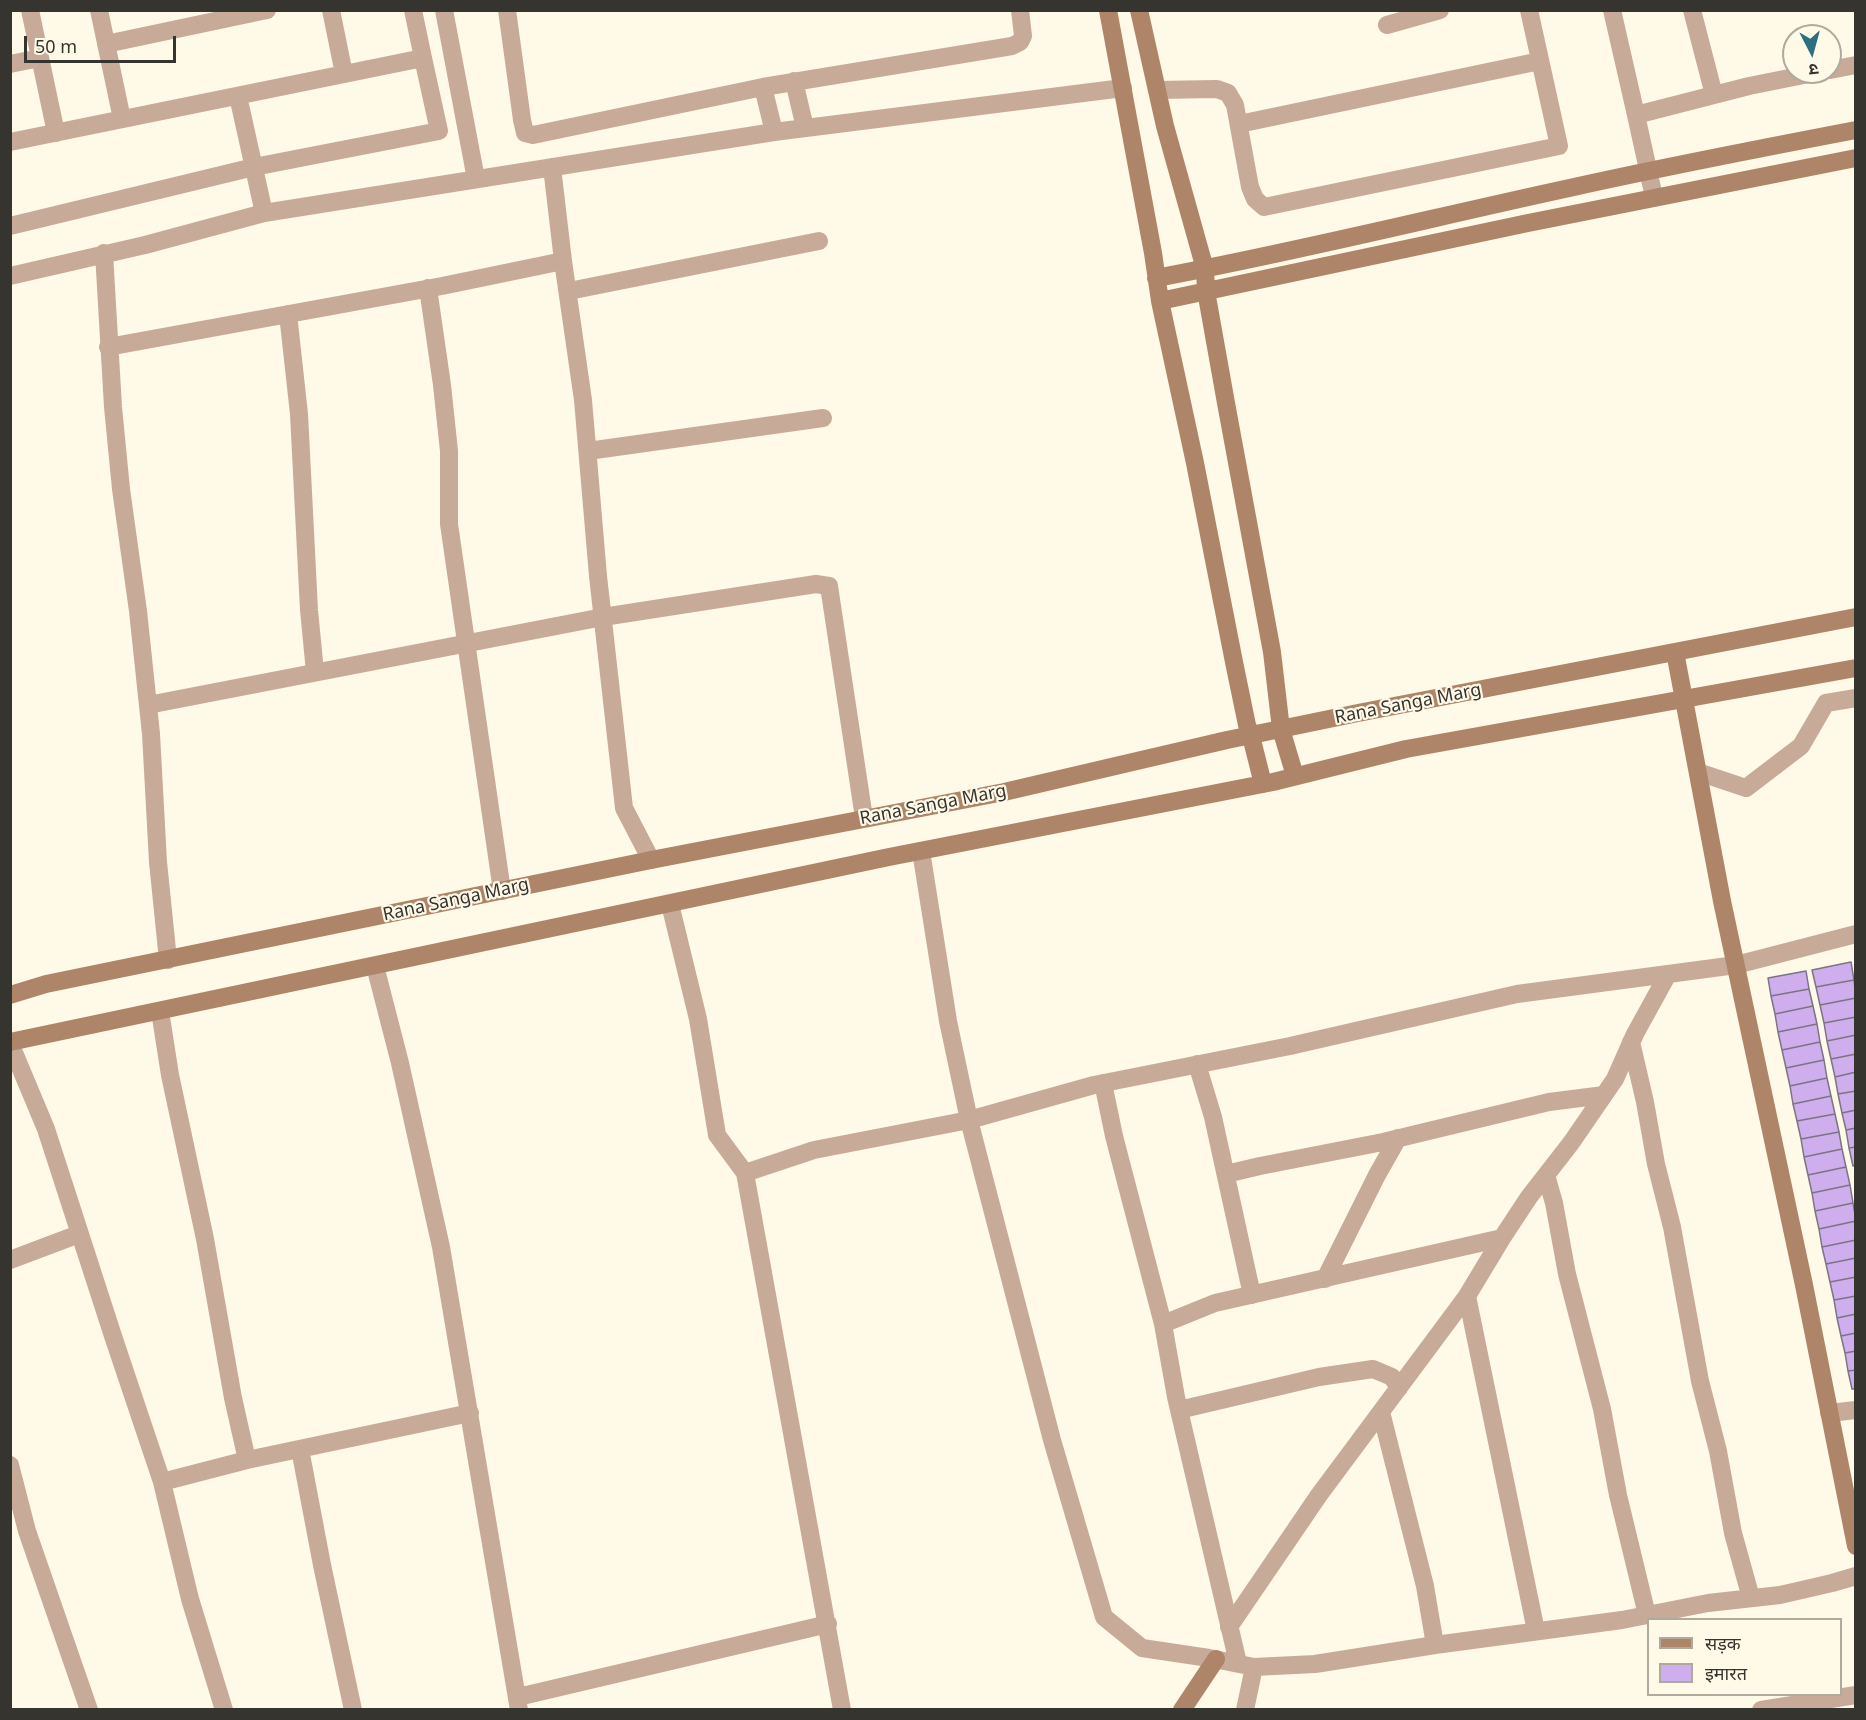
<!DOCTYPE html>
<html>
<head>
<meta charset="utf-8">
<style>
	body { margin:0 }
	#map { position:relative; width:1866px; height:1720px; overflow:hidden; background:#fff9e8; font-family:"Noto Sans","Noto Sans Devanagari",sans-serif }
	canvas { display:block }
	.frame { position:absolute; inset:0; border:12px solid #36342e; pointer-events:none }
	.legend { position:absolute; left:1647px; top:1618px; width:195px; height:78px; box-sizing:border-box; background:#fff9e8; border:2px solid #afaa9e; margin:0; padding:8px 10px; list-style:none; font-size:18px; color:#36342e }
	.legend li { display:flex; align-items:center; gap:12px; height:30px }
	.legend b { width:30px; border:2px solid #afaa9e }
	.north { position:absolute; left:1782px; top:24px; width:60px; height:60px; box-sizing:border-box; background:#fff9e8; border:2px solid #afaa9e; border-radius:50%; rotate:174deg; font-size:16px; font-weight:700; line-height:24px; text-align:center; color:#36342e }
	.north::after { content:''; display:block; margin:auto; width:21px; height:27px; background:#2c6f80; clip-path:polygon(50% 0,100% 100%,50% 72%,0 100%) }
	.scale { position:absolute; left:24px; top:36px; width:152px; height:27px; box-sizing:border-box; border:3px solid #36342e; border-top:0; padding-left:8px; font-size:18px; line-height:21px; white-space:nowrap; color:#36342e; -webkit-text-stroke:4px #fff9e8; paint-order:stroke }
</style>
</head>
<body>
<div id="map">
<canvas width="1866" height="1720"></canvas>
<div class="frame"></div>
<ul class="legend">
<li><b style="height:8px;background:#ae8569"></b>सड़क</li>
<li><b style="height:16px;background:#cfaeed"></b>इमारत</li>
</ul>
<div class="north">उ</div>
<div class="scale">50 m</div>
</div>
<script>
const c = document.querySelector('canvas').getContext('2d');
c.lineJoin = 'round';
function fill(path, color) { c.fillStyle = color; c.fill(path, 'evenodd'); }
function strokePath(path, color, width, dash) { c.strokeStyle = color; c.lineWidth = width; c.lineCap = dash ? 'butt' : 'round'; c.setLineDash(dash || []); c.stroke(path); }
function drawText(font, color, halo, rows, align = 'center') {
  c.font = font + ' "Noto Sans",sans-serif'; c.lineWidth = 4.5; c.setLineDash([]); c.textBaseline = 'middle'; c.strokeStyle = halo; c.fillStyle = color; for (const [text, x, y, turn = 0] of rows) {
    c.save(); c.translate(x, y); c.rotate((+turn || 0) * Math.PI / 180); c.textAlign = isNaN(turn) ? turn : align; if (halo) c.strokeText(text, 0, 0); c.fillText(text, 0, 0); c.restore();
  }
}
const building = new Path2D(`
	M1851,962l3,18 -38,7 -4,-17z
	M1806,971l3,18 -38,7 -3,-18z
	M1854,980l2,18 -36,7 -4,-18z
	M1809,989l4,17 -38,8 -4,-18z
	M1856,998v19l-32,6 -4,-18z
	M1813,1006l4,18 -39,8 -3,-18z
	M1856,1017v18l-29,6 -3,-18z
	M1817,1024l3,18 -38,8 -4,-18z
	M1856,1035v19l-25,5 -4,-18z
	M1820,1042l4,18 -38,8 -4,-18z
	M1856,1054v18l-21,5 -4,-18z
	M1824,1060l3,18 -37,8 -4,-18z
	M1856,1072v19l-18,3 -3,-17z
	M1827,1078l4,18 -38,8 -3,-18z
	M1856,1091v19l-14,3 -4,-19z
	M1831,1096l4,18 -38,7 -4,-17z
	M1856,1110v18l-10,2 -4,-17z
	M1835,1114l4,18 -38,7 -4,-18z
	M1856,1128v19l-7,1 -3,-18z
	M1839,1132l3,17 -38,8 -3,-18z
	M1856,1147v19h-3l-4,-18z
	M1842,1149l4,18 -38,8 -4,-18z
	M1846,1167l4,18 -38,8 -4,-18z
	M1850,1185l3,18 -38,8 -3,-18z
	M1853,1203l3,18 -37,8 -4,-18z
	M1856,1221v19l-34,7 -3,-18z
	M1856,1240v18l-30,6 -4,-17z
	M1856,1258v19l-26,5 -4,-18z
	M1856,1277v19l-22,4 -4,-18z
	M1856,1296v18l-19,4 -3,-18z
	M1856,1314v19l-15,3 -4,-18z
	M1856,1333v18l-11,2 -4,-17z
	M1856,1351v19l-8,1 -3,-18z
	M1856,1370v19h-4l-4,-18z`);
const street = new Path2D(`
	M30,10l26,123
	M99,10l23,109
	M331,10l13,64
	M413,10l10,48
	M444,10l32,169
	M507,10l15,110 3,13 8,2 230,-48 11,45
	M1612,10l24,105
	M1692,10l22,85
	M1387,25l53,-15
	M106,44l161,-34
	M10,64l30,-6
	M1830,70l26,-5
	M794,81l11,47
	M763,87l249,-41 8,-4 3,-6 -3,-26
	M1157,90l60,-1 11,4 7,12 15,82 5,12 9,8 295,-61 -30,-136
	M238,96l26,117
	M1239,124l301,-63
	M10,142l413,-84 16,73 -185,36 -244,59
	M552,167l11,94 20,139 15,176 26,232 27,52
	M1654,197l-18,-82 113,-29 70,-14
	M104,253l9,154 8,82 17,122 13,123 7,128 10,98
	M10,276l135,-31 119,-32 510,-81 349,-44
	M428,288l14,97 7,66v73l53,367
	M569,291l250,-50
	M288,314l11,100 10,196 6,62
	M108,347l334,-61 121,-25
	M588,451l235,-33
	M148,705l455,-88 213,-33 13,2 35,232
	M1698,772l48,16 55,-42 25,-43 30,-5
	M921,851l27,170 21,99 83,320 52,177 38,31 67,10 45,9 61,-3 120,-19 187,-25 86,-17 72,-8 52,-12 24,-7
	M670,904l28,115 19,116 28,38
	M375,966l25,97 41,184 78,463
	M160,1011l10,64 35,164 28,159 14,62
	M1631,1042l14,60 11,62 16,63 28,154 18,70 15,82 18,65
	M10,1043l36,86 67,207 49,146 28,117 34,111
	M1197,1064l16,53 39,178
	M1103,1083l11,53 49,188 13,73 62,266
	M1226,1174l34,-8 123,-24 166,-40 55,-7
	M1546,1175l8,28 13,71 35,135 16,86 29,120
	M10,1260l69,-26
	M1325,1279l52,-104 21,-37
	M1467,1296l69,335
	M1163,1324l52,-21 287,-65 27,-41 42,-54 44,-64 20,-45 33,-60
	M1179,1410l140,-33 54,-8 19,8 7,11
	M1381,1412l44,174 10,59
	M1829,1413l27,-3
	M300,1449l22,116 31,145
	M10,1465l17,66 62,179
	M162,1482l85,-22 223,-47
	M1229,1627l90,-132 148,-199 35,-58
	M518,1697l310,-73
	M842,1710l-97,-537 69,-23 155,-30 125,-35 196,-39 227,-52 219,-29 120,-31
	M1245,1710l9,-43
	M1761,1710l95,-15`);
const secondary = new Path2D(`
	M1108,10l45,243 7,48 35,162 39,199 13,63 4,11 12,48
	M1139,10l26,116 40,143 1,22 20,112 46,249 9,77 14,47
	M1156,278c140,-26 279,-61 418,-91 94,-21 188,-39 282,-57
	M1160,301l368,-78 328,-65
	M1675,652l47,249 82,384 52,261
	M10,995l36,-11 605,-124 353,-68 223,-52 131,-27 498,-96
	M10,1042l879,-185 384,-75 133,-33 450,-81
	M1182,1710l34,-51`);
const streetNames = [
	["Rana Sanga Marg",1408,704,-11],
	["Rana Sanga Marg",933,805,-11],
	["Rana Sanga Marg",456,900,-12]
];
fill(building, '#cfaeed');
strokePath(building, '#7b7482', 1.5);
strokePath(street, '#c7ab98', 18);
strokePath(secondary, '#ae8569', 18);
drawText('18px', '#36342e', '#fff9e8', streetNames);
</script>
</body>
</html>
